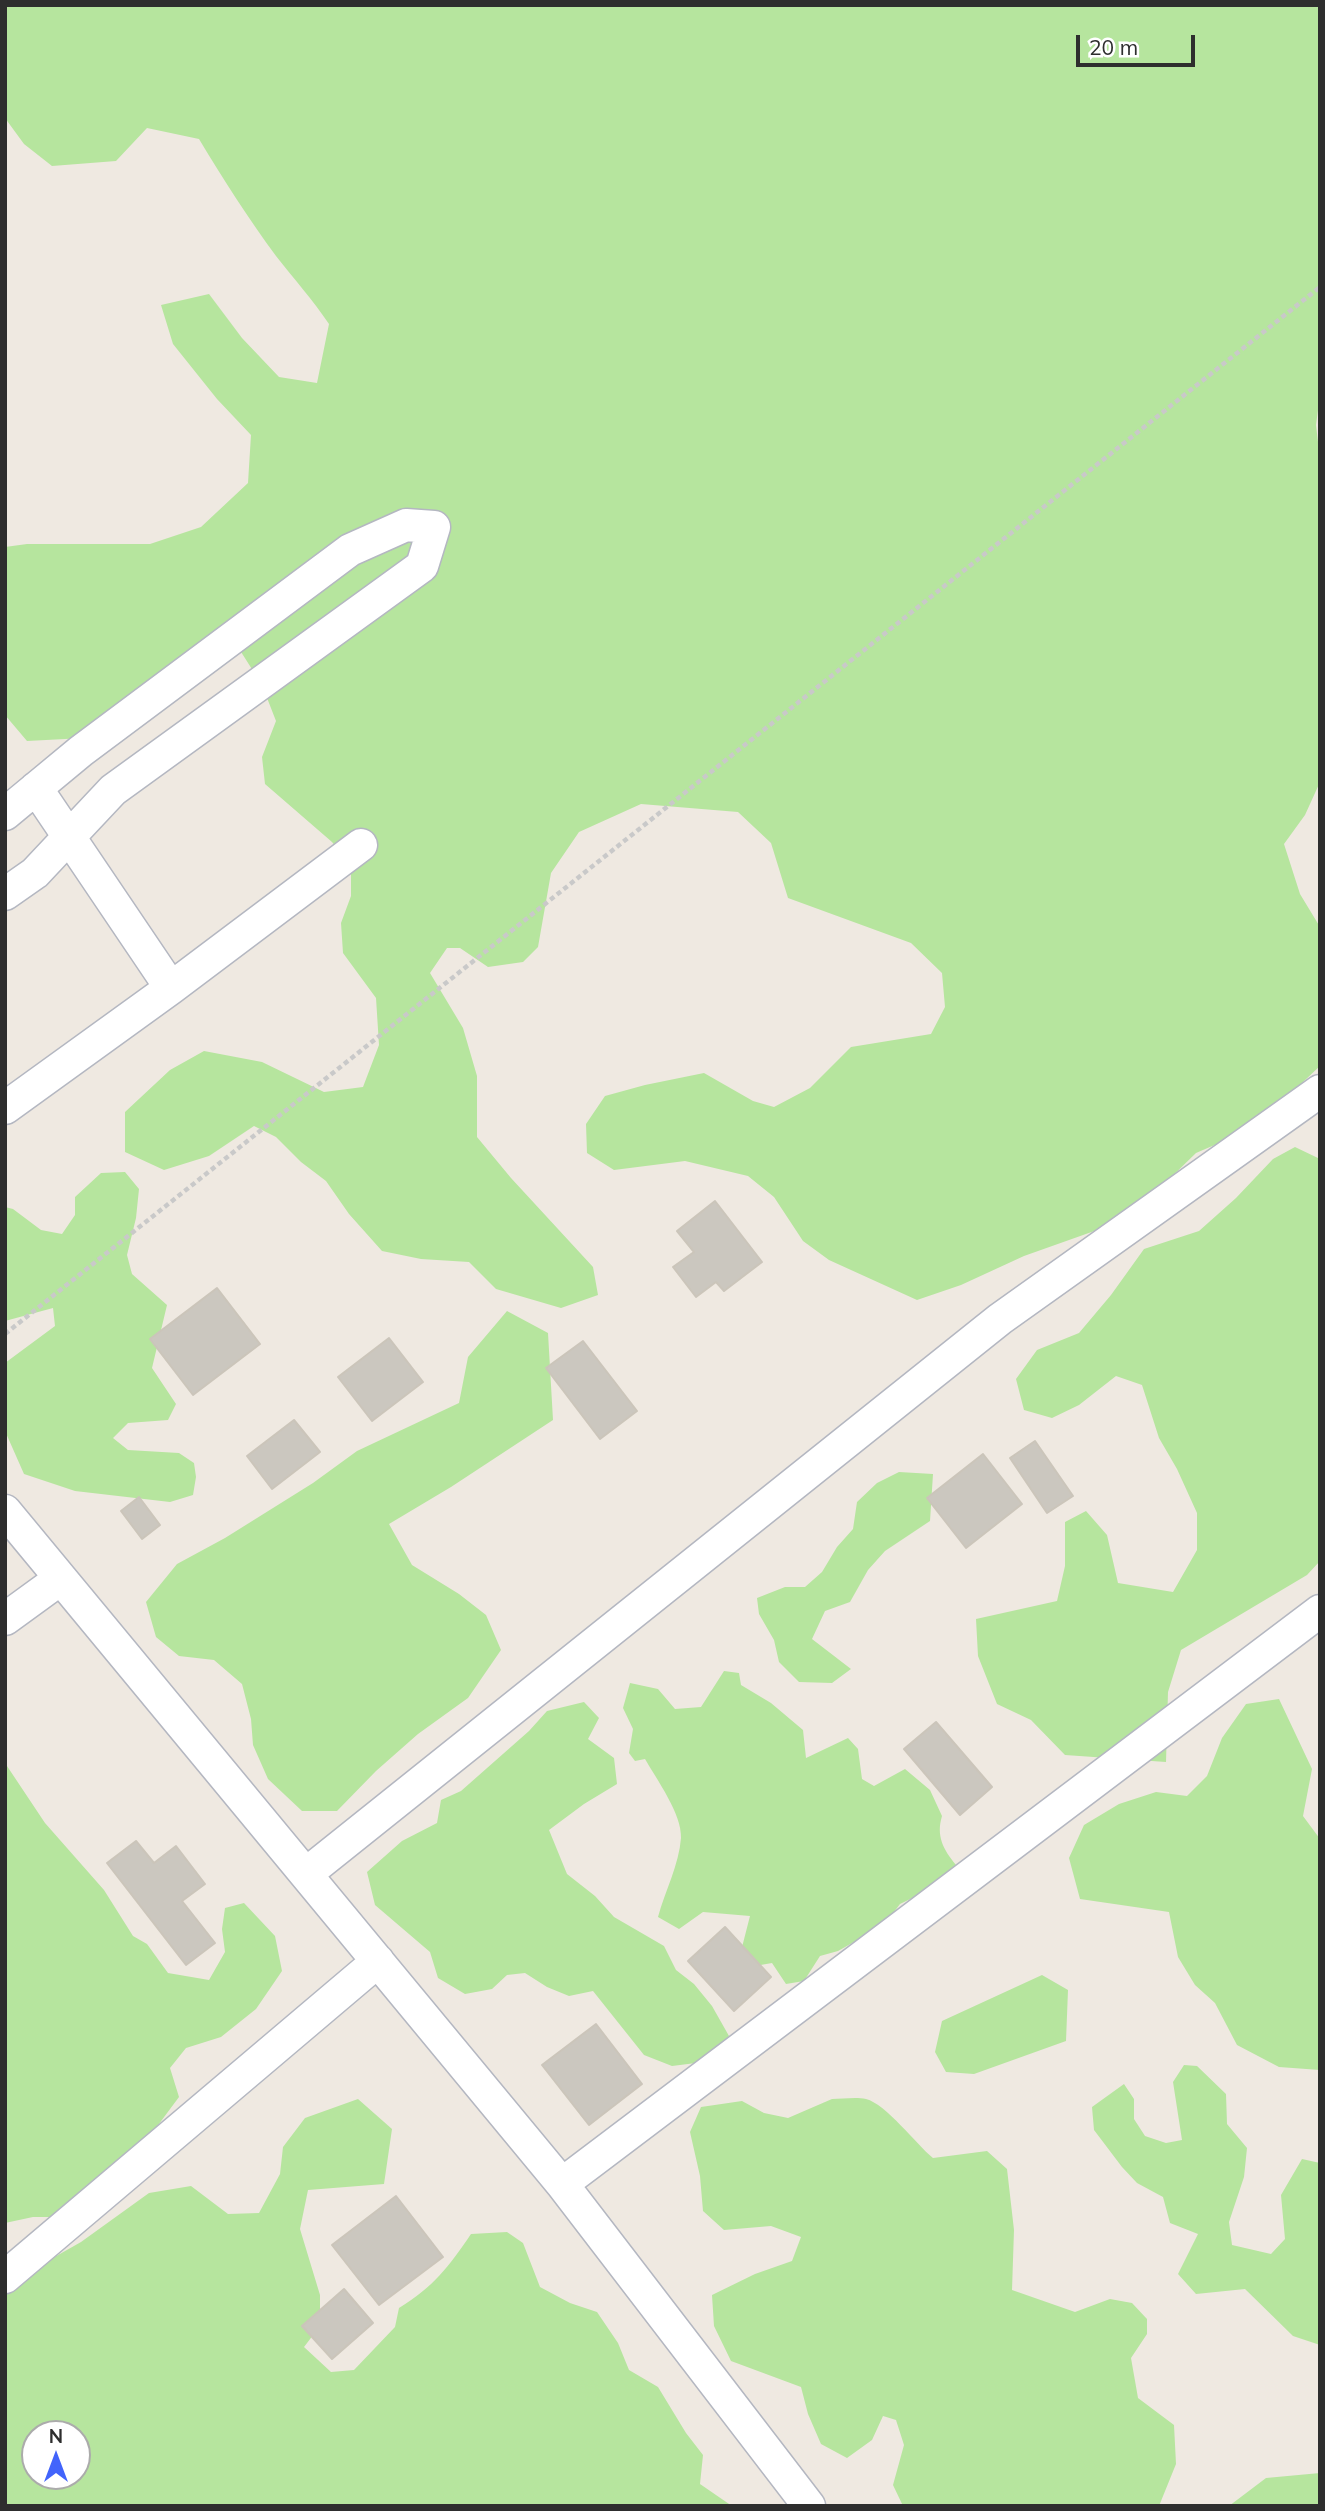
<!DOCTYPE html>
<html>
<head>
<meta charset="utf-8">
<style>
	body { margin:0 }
	#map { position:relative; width:1325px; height:2511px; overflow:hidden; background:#efe9e1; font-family:Mulish,sans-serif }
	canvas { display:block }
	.frame { position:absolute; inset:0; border:7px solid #2e2e2e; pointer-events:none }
	.north { position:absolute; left:21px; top:2420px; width:70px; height:70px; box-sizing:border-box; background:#fff; border:2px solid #ababab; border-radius:50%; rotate:0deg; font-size:19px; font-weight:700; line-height:28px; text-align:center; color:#2e2e2e }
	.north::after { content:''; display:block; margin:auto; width:24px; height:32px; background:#4264fb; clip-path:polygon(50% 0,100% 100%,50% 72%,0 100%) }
	.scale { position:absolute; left:1076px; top:35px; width:119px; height:32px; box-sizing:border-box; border:4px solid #2e2e2e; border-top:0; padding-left:9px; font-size:21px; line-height:24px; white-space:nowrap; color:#2e2e2e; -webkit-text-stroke:5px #fff; paint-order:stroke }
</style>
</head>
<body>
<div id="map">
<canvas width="1325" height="2511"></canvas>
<div class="frame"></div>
<div class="north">N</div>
<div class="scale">20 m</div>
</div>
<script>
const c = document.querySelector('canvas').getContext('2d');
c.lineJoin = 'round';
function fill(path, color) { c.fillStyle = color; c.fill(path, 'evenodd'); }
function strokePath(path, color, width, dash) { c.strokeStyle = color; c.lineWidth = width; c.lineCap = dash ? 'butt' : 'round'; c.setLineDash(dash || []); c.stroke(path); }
const green = new Path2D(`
	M5,5h1315v390l-4,30 4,34v323l-15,33 -21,29 16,50 20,33v139l-66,62 -58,25 -40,39 -56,37 -76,27 -63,29 -44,15 -88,-40 -26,-19 -29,-44 -26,-21 -63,-15 -71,9 -27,-17 -1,-29 19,-28 40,-11 59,-12 49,28 21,6 36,-19 41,-41 80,-13 14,-27 -3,-34 -31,-30 -123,-45 -17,-55 -33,-31 -97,-8 -62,28 -28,41 -13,74 -15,15 -35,5 -28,-19h-13l-17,25 33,55 14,48v61l34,41 82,89 5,28 -37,13 -65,-19 -27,-27 -48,-3 -39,-8 -33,-37 -23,-33 -25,-19 -25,-25 -22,-11 -45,30 -45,14 -39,-18v-40l45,-42 34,-19 58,11 62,30 39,-5 16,-42 -3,-47 -33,-45 -2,-30 10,-27v-31l-19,-23 -67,-58 -3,-27 14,-36 -14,-36 -26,-41 -152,94 -57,3 -22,-26v-168l22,-3h123l51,-17 47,-44 3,-48 -34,-36 -44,-55 -12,-39 48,-11 33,44 37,39 38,6 12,-59c-16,-24 -35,-45 -53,-68 -28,-38 -53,-77 -77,-117l-52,-11 -31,33 -64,5 -28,-22 -19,-26z
	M1295,1147l25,12v402l-13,14 -126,75 -13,42 -2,70 -101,-7 -34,-35 -34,-16 -19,-48 -2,-37 81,-18 8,-35v-44l21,-11 21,24 11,48 55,9 24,-42v-37l-20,-44 -18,-31 -17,-53 -26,-9 -37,29 -27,13 -28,-8 -8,-31 21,-29 42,-17 32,-38 33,-46 55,-18 37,-33 37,-39z
	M125,1172l14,17 -3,29 -9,37 5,19 35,31 -15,63 24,36 -8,16 -40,3 -15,15 15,12 51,3 15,10 2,14 -3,18 -23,7 -95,-11 -51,-17 -19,-43v-68l50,-37 -2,-18 -48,13v-114l8,2 28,21 21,4 13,-19v-18l26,-24z
	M507,1311l41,22 5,87 -102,67 -62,37 23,41 47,29 27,21 15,35 -33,48 -50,36 -42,37 -39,40h-35l-34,-32 -15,-34 -2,-26 -9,-35 -28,-24 -35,-4 -23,-19 -10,-35 31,-38 48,-26 88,-55 44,-32 102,-48 9,-46z
	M899,1472l34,2 -3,47 -45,30 -17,19 -18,32 -25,9 -13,28 39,30 -19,14 -33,-1 -20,-20 -5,-22 -15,-26 -2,-16 28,-11h20l17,-15 15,-25 16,-18 4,-27 20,-19z
	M724,1671l15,2 2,12 30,18 32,27 3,28 42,-20 10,11 4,30 12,7 31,-17 25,21 12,26c-6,20 1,33 14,49l-9,16 -47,23 -16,21 -46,26 -18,5 -16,25 -18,3 -14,-21 -23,4 -9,-12 10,-39 -47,-4 -24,17 -21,-12c7,-26 21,-52 23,-79 1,-24 -24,-58 -36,-79l-10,2 -6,-8 4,-24 -10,-21 7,-25 28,6 17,20 26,-2z
	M1279,1699l33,70 -9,47 17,23v231l-41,-3 -42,-22 -22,-42 -20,-18 -17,-28 -9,-45 -89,-13 -11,-41 15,-33 35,-21 37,-12 31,4 20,-20 15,-38 24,-34z
	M584,1702l15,16 -11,21 26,19 3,26 -33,20 -35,26 18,44 28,22 19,21 50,29 12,24 18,14 18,22 17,30 -25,26 -32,4 -28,-11 -51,-64 -24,5 -22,-9 -22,-14 -18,2 -15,14 -27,5 -27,-16 -8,-26 -55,-47 -8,-33 35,-31 35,-18 4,-23 20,-9 68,-60 18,-20z
	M5,1763l40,60 59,67 29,46 14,8 21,29 41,7 16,-28 -3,-23 3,-21 19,-5 31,33 7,35 -26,38 -35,28 -35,11 -16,20 9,29 -35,47 -71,73h-40l-28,6z
	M1042,1975l26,15 -2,51 -92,33 -28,-2 -11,-20 7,-31z
	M1184,2065l13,1 29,28 1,30 20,24 -3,29 -15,45 3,23 39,9 14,-15 -4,-44 21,-36 18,4v182l-27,-9 -48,-47 -49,5 -18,-20 20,-40 -28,-11 -7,-26 -26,-14 -15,-16 -28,-37 -2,-23 32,-23 10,15v20l11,17 21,7 16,-3 -9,-58z
	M358,2099l34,30 -8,55 -76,6 -8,39 20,66v31l-16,21 27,25 23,-2 41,-43 4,-19c35,-22 49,-40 72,-74l36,-2 16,11 17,44 30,16 27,9 21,31 11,27 29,17 28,46 17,22 -3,29 32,22h-727v-226l4,-8 42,-13 30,-17 68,-49 42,-7 37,28 31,-1 21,-39 3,-27 22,-29zM35,2434h42v42h-42z
	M832,2099c10,0 24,-2 34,0 20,5 50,45 67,59l54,-7 20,18 7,61 -2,60 63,22 35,-13 22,4 15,16v15l-16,24 7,40 36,27 2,39 -17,42h-256l-10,-21 11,-40 -8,-25 -13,-4 -11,24 -25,18 -26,-14 -13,-30 -7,-27 -70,-26 -17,-35 -2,-31 43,-21 37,-13 9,-24 -30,-11 -47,4 -21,-19 -3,-35 -10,-44 11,-25 41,-6 22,12 24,5z
	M1320,2473v33h-91l37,-28z`);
const building = new Path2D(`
	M715,1201l47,61 -38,29 -8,-9 -20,15 -23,-30 21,-15 -17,-21z
	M217,1288l43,56 -67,51 -43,-56z
	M389,1338l34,44 -51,39 -34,-44z
	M583,1341l54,70 -37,28 -54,-71z
	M294,1420l26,32 -48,37 -25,-33z
	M1035,1441l38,55 -26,17 -37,-55z
	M983,1454l39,50 -56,44 -39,-50z
	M139,1497l21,28 -18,14 -21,-28z
	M936,1722l56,65 -32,28 -56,-66z
	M136,1841l18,22 22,-17 29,38 -23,17 33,42 -29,22 -79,-102z
	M725,1927l46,50 -37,34 -46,-50z
	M596,2024l46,60 -53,41 -47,-60z
	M396,2196l47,61 -64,48 -47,-60z
	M344,2289l29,34 -41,36 -30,-33z`);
const path = new Path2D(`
	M5,1334l1315,-1047`);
const street = new Path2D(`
	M36,788l135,200
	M5,814l76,-63 269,-201 56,-25 28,2 -12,39 -309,224 -78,83 -30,21
	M5,1108l166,-120 190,-143
	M5,1511l557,673 247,322
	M5,1619l55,-40
	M306,1874l694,-555 320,-228
	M562,2184l758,-573
	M5,2277l373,-316`);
fill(green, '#b6e59e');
fill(building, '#cbc7bf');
strokePath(building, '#cbc5ba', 2);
strokePath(street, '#b4b7c1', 35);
strokePath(path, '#c9c9c9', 4.5, [5, 3.5]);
strokePath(street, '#fff', 32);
</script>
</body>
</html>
